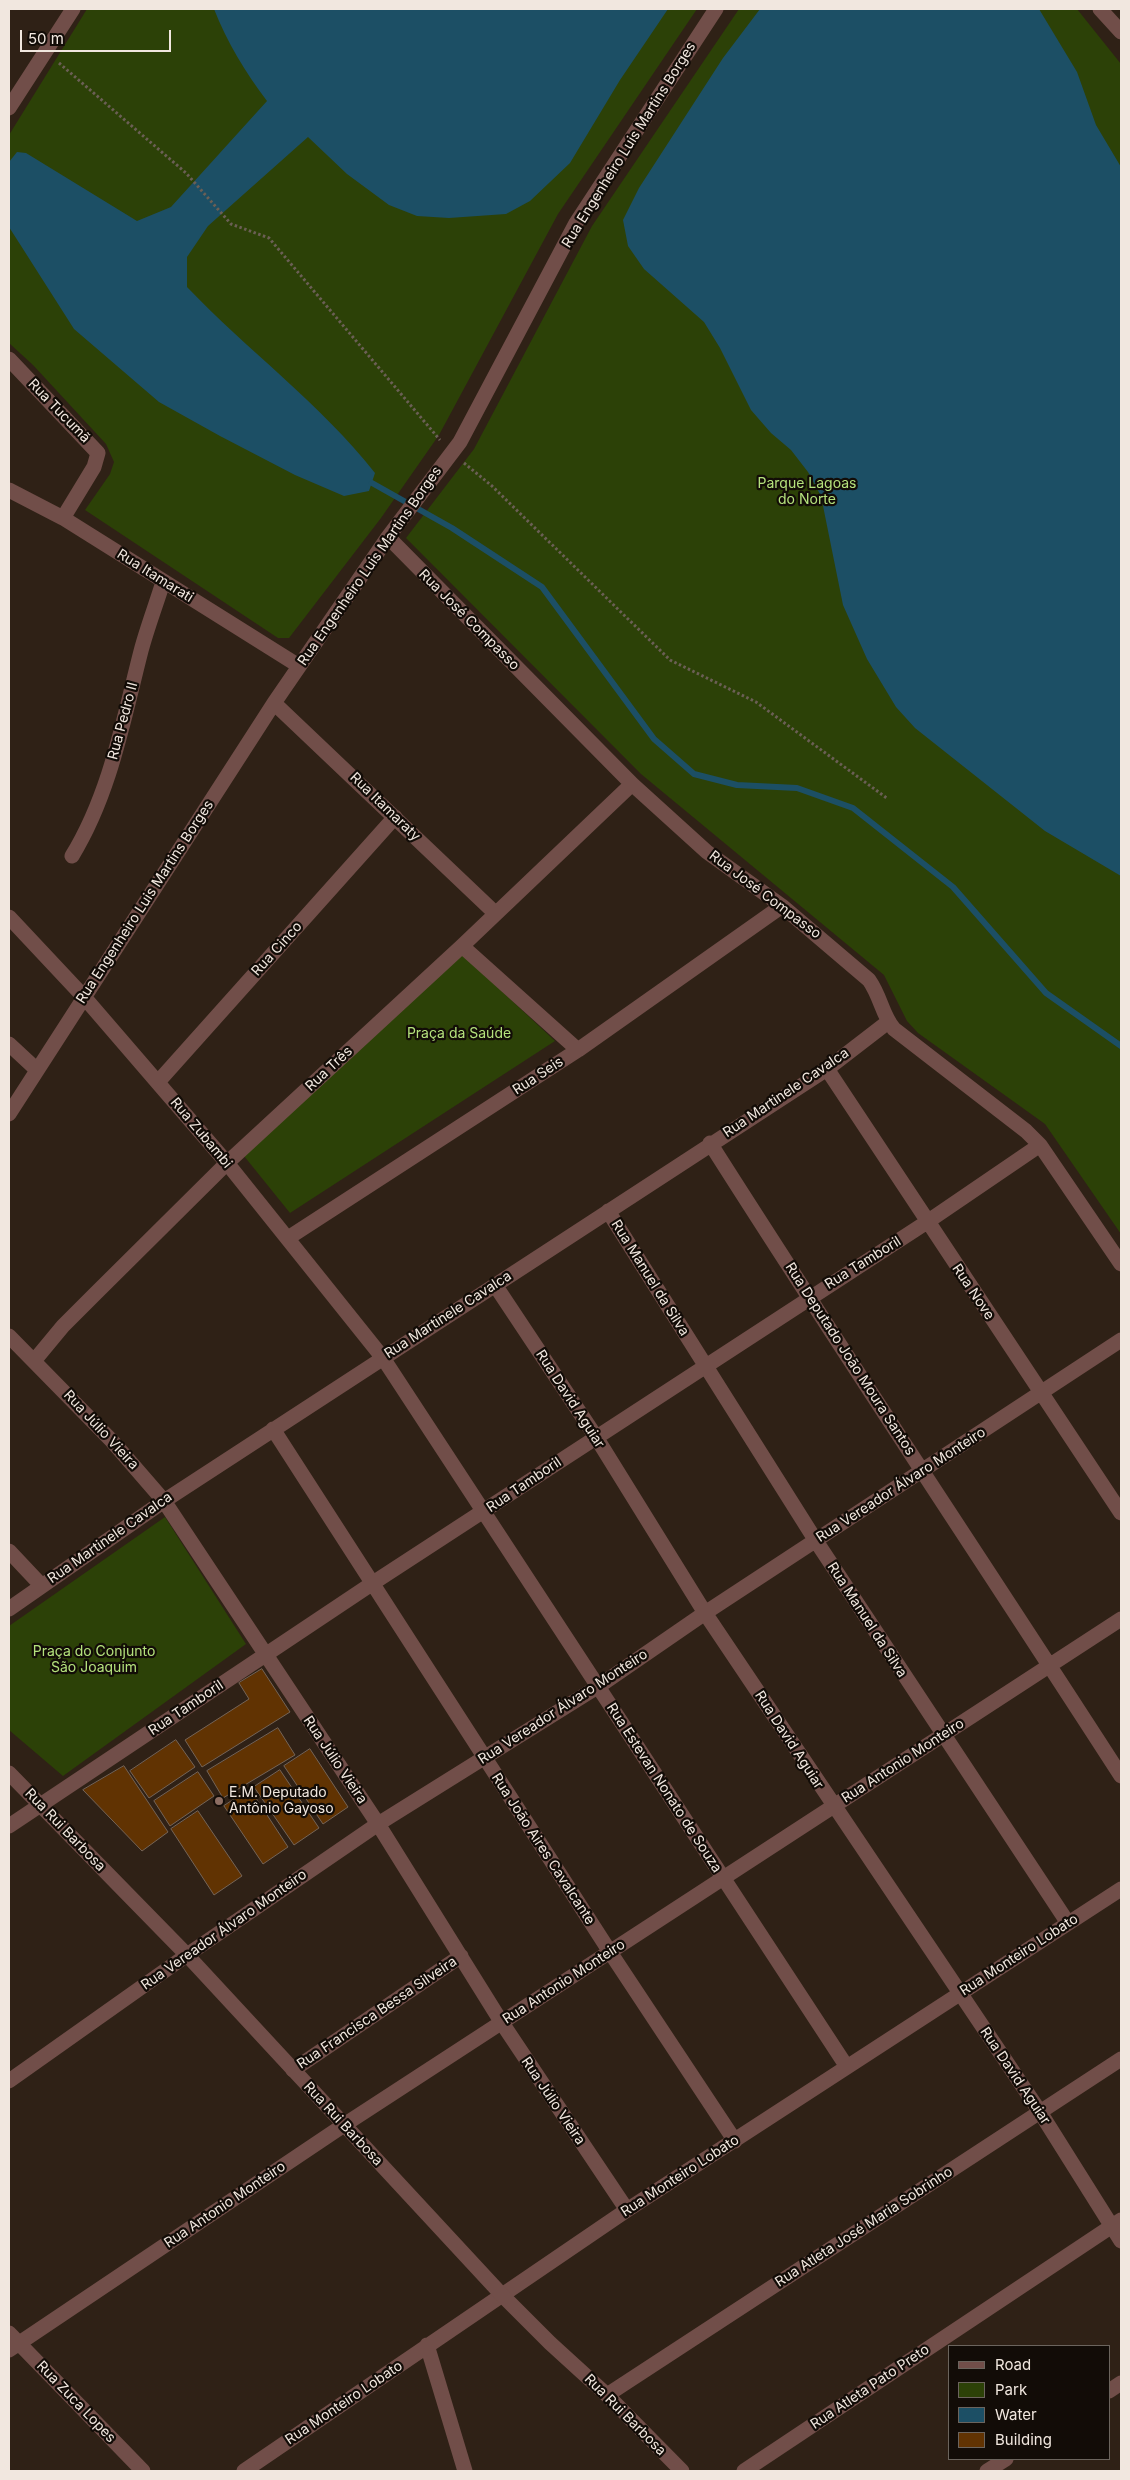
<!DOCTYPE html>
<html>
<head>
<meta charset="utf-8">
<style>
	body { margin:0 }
	#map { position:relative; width:1130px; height:2480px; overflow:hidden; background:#2f2116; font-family:Inter,sans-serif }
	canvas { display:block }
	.frame { position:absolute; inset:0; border:10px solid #f1e7df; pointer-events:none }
	.legend { position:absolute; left:948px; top:2345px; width:162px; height:115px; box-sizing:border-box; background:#120c07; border:1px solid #6b645d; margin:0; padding:6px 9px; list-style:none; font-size:15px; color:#f1e7df }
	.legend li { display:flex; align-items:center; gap:10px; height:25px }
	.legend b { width:25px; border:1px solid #6b645d }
	.scale { position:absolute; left:20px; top:30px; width:151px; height:22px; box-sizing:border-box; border:2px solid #f1e7df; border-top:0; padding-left:6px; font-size:15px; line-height:18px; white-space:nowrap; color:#f1e7df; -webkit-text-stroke:4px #120c07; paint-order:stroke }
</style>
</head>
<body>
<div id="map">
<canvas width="1130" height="2480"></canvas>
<div class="frame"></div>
<ul class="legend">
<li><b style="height:6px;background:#714e49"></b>Road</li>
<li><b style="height:14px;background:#2c4107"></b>Park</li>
<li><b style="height:14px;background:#1c4f65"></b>Water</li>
<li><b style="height:14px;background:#613302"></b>Building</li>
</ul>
<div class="scale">50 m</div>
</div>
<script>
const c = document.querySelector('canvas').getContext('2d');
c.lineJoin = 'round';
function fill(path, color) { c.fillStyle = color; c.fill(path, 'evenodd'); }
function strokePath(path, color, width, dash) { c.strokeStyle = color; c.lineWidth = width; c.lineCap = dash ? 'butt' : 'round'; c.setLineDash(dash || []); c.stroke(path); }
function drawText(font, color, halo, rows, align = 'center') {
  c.font = font + ' Inter,sans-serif'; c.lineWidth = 4.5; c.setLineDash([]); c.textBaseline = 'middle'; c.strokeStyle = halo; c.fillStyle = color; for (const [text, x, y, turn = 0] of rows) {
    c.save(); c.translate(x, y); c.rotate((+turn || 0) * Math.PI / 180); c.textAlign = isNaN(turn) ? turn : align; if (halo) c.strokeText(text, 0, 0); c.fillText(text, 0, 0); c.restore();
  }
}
const green = new Path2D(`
	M87,9h610l-139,205 -119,221 -58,83 -92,120h-11l-193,-128 25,-36 4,-12 -8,-18 -73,-79 -24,-22v-208z
	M739,9h338l44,55v1170l-76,-110 -127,-91 -11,-12 -23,-46 -243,-201 -235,-236 68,-89 118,-223z
	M462,954l93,87 -265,172 -46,-57z
	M165,1517l81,127 -183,132 -54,-46v-104z`);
const water = new Path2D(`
	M214,9h454l-48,71 -50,83 -40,38 -24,13 -57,4 -32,-2 -28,-11 -42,-31 -39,-37 -100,89 -21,31v30c61,64 133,116 188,186l-6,18 -25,5 -49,-21 -75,-39 -61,-34 -85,-73 -65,-102v-65l8,-10 9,1 111,68 34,-14 96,-106c-22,-29 -40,-59 -53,-92z
	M760,9h279l38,63 19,53 25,42v709l-76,-45 -130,-103 -19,-21 -29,-48 -24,-54 -22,-109 -13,-24 -17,-22 -20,-17 -20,-23 -31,-62 -16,-26 -60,-53 -16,-23 -5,-26 16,-32 84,-130z`);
const stream = new Path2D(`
	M372,483l80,45 90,59 112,152 40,35 43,11 60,3 56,20 100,79 93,106 75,53`);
const building = new Path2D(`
	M262,1669l28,43 -88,55 -17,-27 64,-41 -10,-16z
	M278,1728l17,27 -72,43 -16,-27z
	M176,1740l19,27 -46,31 -19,-27z
	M310,1749l38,58 -25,17 -39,-58z
	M124,1766l44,66 -26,19 -59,-61z
	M280,1770l39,58 -25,17 -40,-58z
	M198,1772l16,24 -44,30 -16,-25z
	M250,1789l38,58 -25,17 -39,-58z
	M198,1811l44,65 -28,19 -43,-66z`);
const path = new Path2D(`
	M59,63l127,110 45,51 38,14 171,202
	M464,463l28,23 178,174 86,42 132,97`);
const minor = new Path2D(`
	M1100,9l21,23
	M9,108l64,-99
	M9,359l89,94 -4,14 -31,51
	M9,490l54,28 236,148
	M388,537l244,247 75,68 75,54 87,74c12,17 13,35 25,49l132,102 14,14 81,119
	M274,703l221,210
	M72,856c38,-62 51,-135 69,-205 6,-23 15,-46 22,-69
	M9,917l75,80 143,166 156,195 464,709
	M462,946l116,104
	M9,1044l28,26
	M827,1069l294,444
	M158,1082l237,-265
	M9,1114l265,-411 114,-166 72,-95 116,-219 140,-214
	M710,1143c135,213 275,422 411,633
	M608,1211l208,330 252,382
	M288,1238l290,-188 204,-144
	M495,1285l101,152 109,176 335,499 81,129
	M9,1336l103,105 52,60 214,323 124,199 125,187
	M34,1361l29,-35 32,-32 132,-131 235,-217 170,-162
	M273,1429l337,523 125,189
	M9,1551l32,34
	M9,1609l155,-108 663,-432 61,-47
	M9,1826l364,-243 554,-361 113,-77
	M293,2070l168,-114
	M9,2081l178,-126 191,-131 221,-138 106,-73 416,-273
	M9,2333l134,138
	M427,2345l38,126
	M9,2350l335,-225 777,-506
	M1109,2391l12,-8
	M607,2395l514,-336
	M244,2471l383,-261 494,-321
	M744,2471l377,-251
	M987,2471l19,-12`);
const tertiary = new Path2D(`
	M9,1773l178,182 315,340 48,48 57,52 75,76`);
const markers = [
	[219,1801,5,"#8d6e63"]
];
const streetNames = [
	["Rua Engenheiro Luis Martins Borges",629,145,-58],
	["Rua Tucumã",59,411,46],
	["Rua Engenheiro Luis Martins Borges",370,566,-55],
	["Rua Itamarati",155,576,32],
	["Rua José Compasso",469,620,45],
	["Rua Pedro II",123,721,-75],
	["Rua Itamaraty",385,807,44],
	["Rua José Compasso",765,895,37],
	["Rua Engenheiro Luis Martins Borges",145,902,-57],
	["Rua Cinco",277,949,-48],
	["Rua Três",329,1069,-43],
	["Rua Seis",538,1076,-33],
	["Rua Martinele Cavalca",786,1093,-34],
	["Rua Zubambi",201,1133,50],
	["Rua Tamboril",863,1263,-32],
	["Rua Manuel da Silva",650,1278,58],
	["Rua Nove",973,1292,56],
	["Rua Martinele Cavalca",448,1315,-33],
	["Rua Deputado João Moura Santos",850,1359,57],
	["Rua David Aguiar",570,1399,57],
	["Rua Júlio Vieira",101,1430,47],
	["Rua Tamboril",524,1485,-34],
	["Rua Vereador Álvaro Monteiro",901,1485,-33],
	["Rua Martinele Cavalca",110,1538,-35],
	["Rua Manuel da Silva",867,1620,57],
	["Rua Vereador Álvaro Monteiro",563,1707,-33],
	["Rua Tamboril",186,1708,-34],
	["Rua David Aguiar",789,1740,57],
	["Rua Júlio Vieira",335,1760,56],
	["Rua Antonio Monteiro",903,1761,-33],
	["Rua Estevan Nonato de Souza",664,1788,57],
	["Rua Rui Barbosa",65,1830,46],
	["Rua João Aires Cavalcante",543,1849,57],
	["Rua Vereador Álvaro Monteiro",224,1930,-35],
	["Rua Monteiro Lobato",1019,1955,-33],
	["Rua Antonio Monteiro",564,1982,-33],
	["Rua Francisca Bessa Silveira",377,2013,-34],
	["Rua David Aguiar",1015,2076,56],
	["Rua Júlio Vieira",553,2101,56],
	["Rua Rui Barbosa",343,2124,47],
	["Rua Monteiro Lobato",680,2176,-33],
	["Rua Antonio Monteiro",225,2205,-34],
	["Rua Atleta José Maria Sobrinho",864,2227,-33],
	["Rua Atleta Pato Preto",870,2387,-34],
	["Rua Zuca Lopes",76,2402,46],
	["Rua Monteiro Lobato",344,2403,-34],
	["Rua Rui Barbosa",625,2415,45]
];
const parkNames = [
	["Parque Lagoas",807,484],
	["do Norte",807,500],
	["Praça da Saúde",459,1034],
	["Praça do Conjunto",94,1652],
	["São Joaquim",94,1668]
];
const poiNames = [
	["E.M. Deputado",229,1793],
	["Antônio Gayoso",229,1809]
];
fill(green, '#2c4107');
fill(water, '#1c4f65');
strokePath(stream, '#1c4f65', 6);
fill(building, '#613302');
strokePath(building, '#756457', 1);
strokePath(path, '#6b5f55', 3, [2.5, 2.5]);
strokePath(minor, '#714e49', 15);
strokePath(tertiary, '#714e49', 15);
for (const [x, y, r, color] of markers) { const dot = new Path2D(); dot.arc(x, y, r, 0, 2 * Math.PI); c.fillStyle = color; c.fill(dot); strokePath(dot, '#120c07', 2); }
drawText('14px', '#f1e7df', '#120c07', streetNames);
drawText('14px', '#b4e17c', '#120c07', parkNames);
drawText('14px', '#f1e7df', '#120c07', poiNames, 'left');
</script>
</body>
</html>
